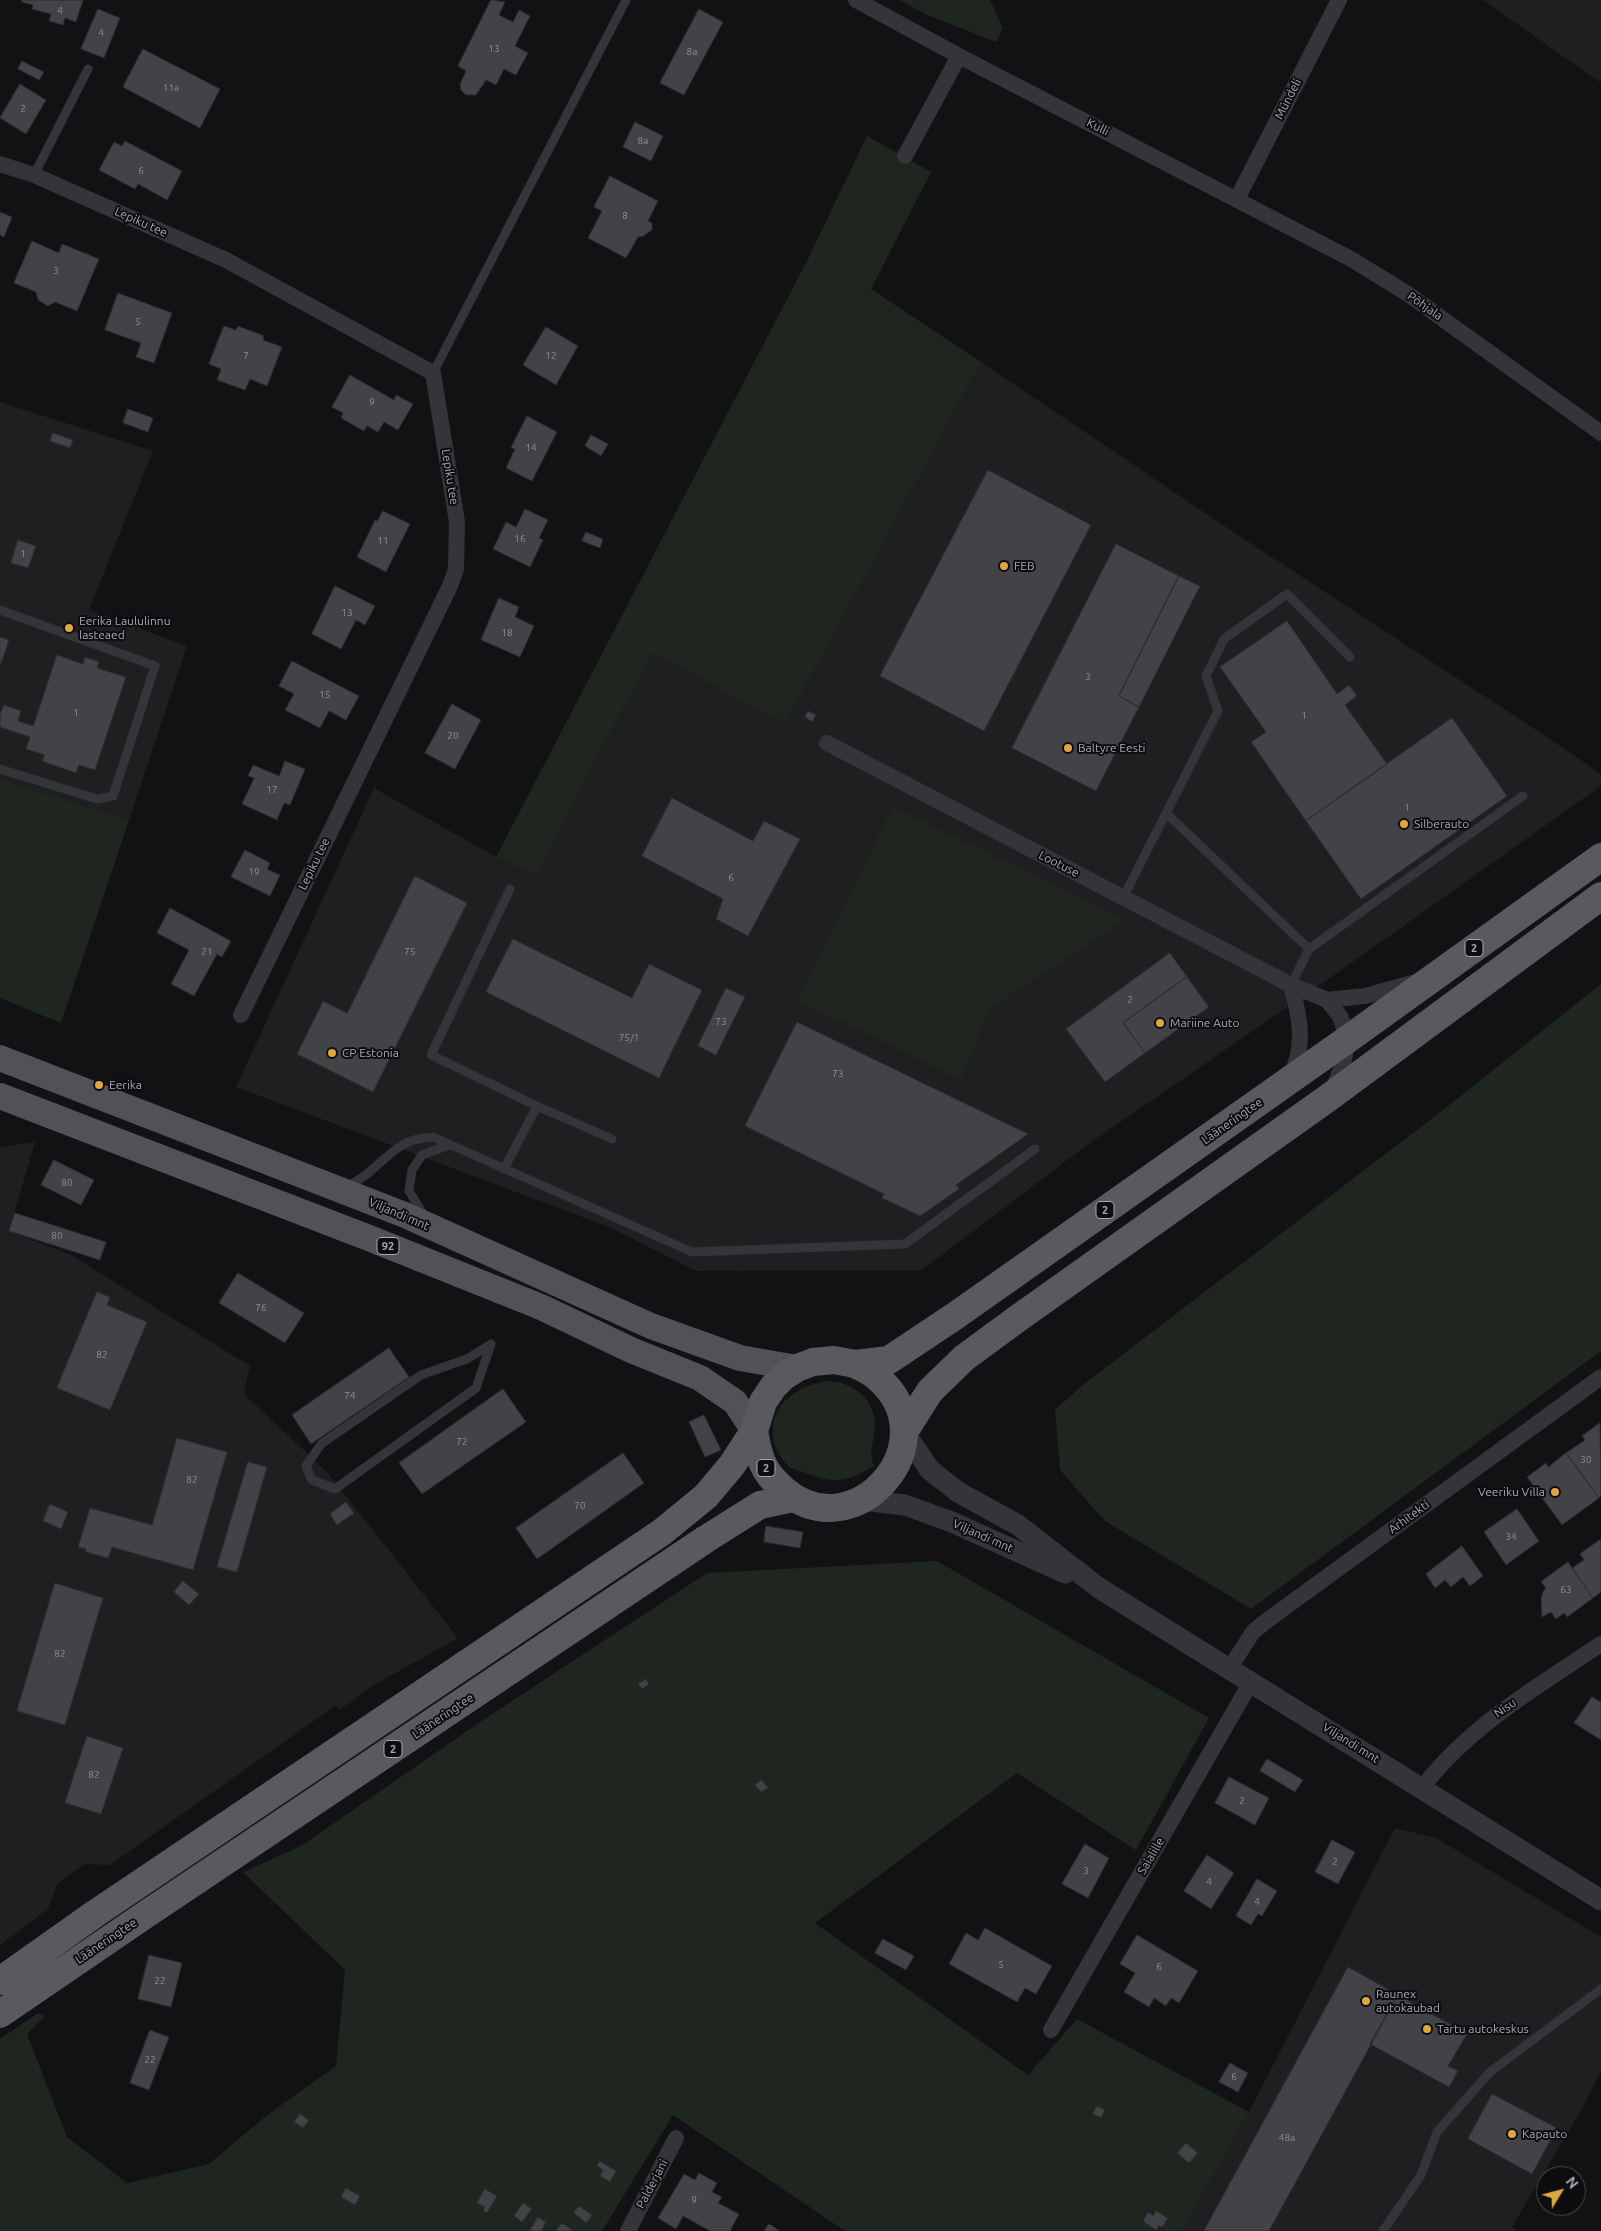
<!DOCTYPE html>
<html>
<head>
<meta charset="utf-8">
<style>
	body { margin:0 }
	#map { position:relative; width:1601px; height:2231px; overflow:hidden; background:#121214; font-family:Ubuntu,sans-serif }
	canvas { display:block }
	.north { position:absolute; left:1536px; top:2166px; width:50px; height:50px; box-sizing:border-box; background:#0d0d0f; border:1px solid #4a4c51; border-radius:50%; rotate:53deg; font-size:14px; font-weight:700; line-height:20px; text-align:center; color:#a5aab3 }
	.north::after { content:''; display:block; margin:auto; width:18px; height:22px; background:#dfa83f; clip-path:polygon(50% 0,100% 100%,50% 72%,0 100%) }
</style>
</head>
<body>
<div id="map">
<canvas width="1601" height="2231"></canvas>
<div class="north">N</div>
</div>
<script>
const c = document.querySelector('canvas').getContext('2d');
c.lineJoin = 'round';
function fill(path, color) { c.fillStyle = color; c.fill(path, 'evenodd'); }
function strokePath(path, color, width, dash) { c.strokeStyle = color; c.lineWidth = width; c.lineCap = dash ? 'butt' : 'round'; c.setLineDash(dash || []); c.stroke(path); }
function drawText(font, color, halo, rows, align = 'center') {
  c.font = font + ' Ubuntu,sans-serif'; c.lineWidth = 4; c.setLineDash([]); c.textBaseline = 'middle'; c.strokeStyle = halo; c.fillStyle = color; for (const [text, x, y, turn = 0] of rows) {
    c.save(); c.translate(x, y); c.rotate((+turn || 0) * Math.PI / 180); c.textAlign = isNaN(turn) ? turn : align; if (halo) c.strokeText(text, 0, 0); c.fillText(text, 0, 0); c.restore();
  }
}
const built = new Path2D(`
	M1483,0h118v83z
	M981,362l254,171 312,204 54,37v12l-251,178 -263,181 -165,125 -226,1 -87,-44 -373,-140 138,-299 122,69 39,17 117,-221 133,69z
	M0,402l153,49 -64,159 98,36 -58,174 -129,-41z
	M35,1142l-26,89 62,24 179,111 -6,28 84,79 130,165 -86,48 -32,24 -5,-4 -225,159 -25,-1 -28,20 -9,25 -48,36v-798z
	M1395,1828l41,10 165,99v135l-17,33 -72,122 7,4h-337l67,-119z`);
const green = new Path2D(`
	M900,0h90l13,28 -7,14 -71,-28z
	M867,136l64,36 -60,117 110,73 -196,361 -133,-70 -117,222 -39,-18 312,-598z
	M0,779l129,41 -68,203 -61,-25z
	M893,806l231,115 -134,87 -30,72 -162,-80z
	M1601,984v367l-350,258 -146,-88 -45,-51 -5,-60 29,-26 363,-277z
	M827,1381c27,1 49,18 48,47 -1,16 -7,22 -1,38 -25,15 -41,19 -68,7 -5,-2 -11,-3 -15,-5 -7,-5 -13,-14 -16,-22 -11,-36 19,-61 52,-65z
	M937,1561l272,157 -73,132 -119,-77 -202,150 213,152 49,-56 172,93 -67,119h-337l-172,-116 -71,116h-602v-192l38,-26 7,3 -18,18 40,103 60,46 82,-19 57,-48 70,-50 9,-96 -102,-98 58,-26 182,-126 224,-147z`);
const building = new Path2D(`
	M22,0h61l-7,22 -11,-4 -2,7 -14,-4 2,-7 -19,-5 1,-4 -11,-3z
	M491,0l14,2 -6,13 14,7 6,-12 11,6 -15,30 13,7 -12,22 -12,-6 -8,16 -10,-5 -10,15h-10l-5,-5 -1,-6 6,-13 -8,-5z
	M98,9l22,9 -16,40 -23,-9z
	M699,9l24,13 -39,73 -24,-12z
	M143,49l77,40 -20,39 -77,-41z
	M22,61l22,11 -5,8 -21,-11z
	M20,84l26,16 -20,34 -26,-16z
	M635,122l28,14 -12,25 -28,-14z
	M125,141l57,30 -15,29 -29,-16 -3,5 -36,-19 15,-28 8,4z
	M610,176l48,25 -10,20 4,2v7l-9,6 -5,1 -12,21 -38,-20 14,-27 -8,-4z
	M0,212l12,5 -8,20 -4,-2z
	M32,241l27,12 3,-9 37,15 -22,52 -22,-9 -7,4 -10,-6 -2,-8 -22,-9z
	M118,293l54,20 -18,50 -18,-6 5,-14 -36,-13z
	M224,326l12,4 2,-4 26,10 -1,4 19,7 -15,39 -17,-7 -5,11 -28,-10 4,-11 -12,-5z
	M546,327l32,19 -22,39 -33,-20z
	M350,375l44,25 2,-5 17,9 -15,26 -14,-8 -6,10 -11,-6 -3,5 -23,-13 2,-5 -11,-6z
	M128,409l25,9 -5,14 -25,-9z
	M527,416l30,16 -25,49 -26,-13 9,-19 -4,-1z
	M53,433l20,7 -3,8 -20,-7z
	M591,435l17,9 -7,12 -16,-10z
	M988,470l103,55 -107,206 -104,-55z
	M525,509l23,11 -9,18 4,2 -13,27 -37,-18 13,-27 10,5z
	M383,511l27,13 -24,48 -29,-15 18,-37 2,1z
	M586,532l17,7 -3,9 -18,-7z
	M18,540l18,6 -8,22 -17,-5z
	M1116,544l63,32 -60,120 20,11 -43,84 -84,-43z
	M1179,576l21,10 -61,121 -20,-11z
	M335,586l40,20 -10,19 -9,-5 -15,29 -29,-15z
	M499,598l20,9 -4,10 19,9 -14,31 -39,-17z
	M1287,621l50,73 12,-9 8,11 -12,9 42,59 -81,57 -55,-79 15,-10 -46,-65z
	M0,637l9,3 -9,26z
	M57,655l26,9 2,-7 14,5 -2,6 29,9 -31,93 -16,-5 -3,8 -34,-12 3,-6 -19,-6 4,-12 -30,-10v-13l4,-9 17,6 -3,10 15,5z
	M292,661l67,35 -13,24 -17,-9 -9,17 -35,-18 9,-16 -15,-8z
	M452,704l29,16 -26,49 -30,-16z
	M808,711l8,4 -4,7 -7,-5z
	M1452,718l55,78 -146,103 -55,-78z
	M285,761l20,8 -15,36 -6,-2 -7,17 -35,-16 12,-26 -6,-2 5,-11 26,11z
	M672,798l81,43 11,-20 36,18 -52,97 -32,-17 7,-20 -81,-43z
	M245,850l25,13 -3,6 13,6 -10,21 -39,-19z
	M415,876l52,27 -94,189 -76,-38 26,-53 24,12z
	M170,908l61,33 -9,16 -5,-3 -23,42 -23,-12 18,-34 -32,-17z
	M513,939l119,59 17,-34 53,26 -43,88 -173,-86z
	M1170,953l17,24 -64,46 22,30 -40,29 -39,-53z
	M1187,977l22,30 -64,46 -22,-30z
	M726,988l19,9 -29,58 -18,-9z
	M797,1022l231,112 -72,51 3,4 -39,27 -38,-18 2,-4 -139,-68z
	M54,1160l40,20 -13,25 -40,-20z
	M15,1213l91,29 -6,18 -91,-29z
	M238,1273l66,40 -19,30 -66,-40z
	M97,1292l13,5 -3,8 40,17 -37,88 -53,-22z
	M389,1348l20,29 -98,67 -19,-29z
	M503,1389l23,33 -104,72 -23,-31z
	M704,1415l17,35 -16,7 -16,-35z
	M1600,1423l1,73 -2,2 -33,-45 19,-13 -3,-4z
	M177,1438l50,14 -34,118 -81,-23 -4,11 -22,-6v-3l-8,-2 12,-39 62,17z
	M623,1453l21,30 -107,76 -21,-31z
	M1566,1453l33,45 -37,27 -35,-48 19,-14 2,4z
	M248,1462l19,5 -30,105 -20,-5z
	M346,1502l8,11 -17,12 -7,-11z
	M50,1504l18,8 -7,17 -18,-8z
	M1517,1509l22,32 -33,24 -22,-33z
	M766,1526l37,6 -3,16 -36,-6z
	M1601,1539v53l-8,6 -21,-30 12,-8 -4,-6z
	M1462,1546l21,30 -13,10 -7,-9 -12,10 -6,-7 -10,8 -9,-14z
	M1568,1562l25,36 -26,19 -3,-4 -8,6 -5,-7 -9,5 -1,-18 2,-7 3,-4 -5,-6z
	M183,1581l16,13 -10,11 -15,-13z
	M55,1583l48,15 -38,127 -48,-14z
	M646,1679l3,5 -7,5 -4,-5z
	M1592,1697l9,5v38l-27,-17z
	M87,1736l36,12 -22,66 -36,-11z
	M1267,1759l36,21 -8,12 -35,-21z
	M1229,1777l40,21 -14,27 -40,-22z
	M762,1780l6,8 -7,4 -6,-7z
	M1332,1840l23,12 -17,32 -23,-12z
	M1085,1844l24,14 -21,40 -26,-14z
	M1207,1855l27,18 -23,36 -27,-18z
	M1257,1879l20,12 -15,25 -4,-2 -7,11 -15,-9z
	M985,1928l67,38 -16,28 -11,-6 -8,14 -68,-38 17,-31 12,7z
	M1137,1935l61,36 -19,32 -8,-5 -5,8 -12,-8 -5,9 -25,-15 11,-19 -15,-9z
	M883,1939l31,17 -8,14 -31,-17z
	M149,1955l33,8 -11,44 -33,-8z
	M1348,1967l50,28 -129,236h-65z
	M1398,1995l69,39 -19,32 10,5 -9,16 -79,-43z
	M150,2030l19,7 -20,53 -19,-7z
	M1230,2063l18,10 -10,19 -19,-10z
	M1492,2094l65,34 -25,46 -64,-35z
	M1097,2106l8,4 -4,8 -8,-4z
	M300,2114l9,6 -6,8 -9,-6z
	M1186,2143l12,10 -9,10 -12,-10z
	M600,2161l16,10 -6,11 -10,-6 3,-6 -6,-4z
	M699,2173l18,10 -5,9 10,5 -4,6 21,11 -9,17h-20l-27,-15 -7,13 -18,-11 26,-44 11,6z
	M346,2188l14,8 -5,9 -14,-8z
	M485,2189l12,7 -10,17 -4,-2 2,-4 -8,-4z
	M523,2203l9,6 -10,13 -8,-6z
	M579,2206l13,9 -6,8 -12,-10z
	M1156,2211l12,7 -6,9 -3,-2 -3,5 -13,-9 5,-9 5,4z
	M538,2217l8,5 -5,9h-11z
	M562,2223l10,7v1h-16z
	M769,2224l11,7h-16z`);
const service = new Path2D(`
	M34,175l54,-106
	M433,373l193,-373
	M0,610l155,56 -42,130 -16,3 -97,-30
	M1166,813l143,136 214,-153
	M1123,898l95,-187 -12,-35 18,-37 63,-45 63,63
	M1291,985l18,-36
	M537,1106l75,33
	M504,1169l33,-63 -106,-51 79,-166
	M347,1186c26,-10 41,-38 67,-46 6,-2 13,-2 19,-3l259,115 213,-8 130,-95
	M425,1217l-16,-26 3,-21 10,-15 27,-10
	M491,1344l-15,44 -141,101 -23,-9 -6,-14 15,-22 100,-69 46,-16z
	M1383,2231l38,-56 16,-43 53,-60 111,-83`);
const minor = new Path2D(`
	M856,0l103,56 -54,100
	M959,56l392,203 57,35 193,139
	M0,164l34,11 192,85 207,113 24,149 -1,47 -6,17 -209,429
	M1237,199l102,-199
	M827,743l464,242 36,15 13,16 8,23 -5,26 -11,26
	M1327,1000l38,-4 51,-14
	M1290,1077c16,-30 10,-61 1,-92
	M1229,1669l24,-37 12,-10 336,-245
	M1422,1788c47,-62 115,-101 179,-144
	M1051,2030l200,-348
	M628,2231l48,-93`);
const tertiary = new Path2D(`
	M904,1432l26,38 28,22 60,33 81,63 502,312
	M862,1500l43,5 47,17 113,51`);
const primary = new Path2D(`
	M0,1058l405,157 246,111 89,32 57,10
	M0,1096l369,142 172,69 90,43 69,28 35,24 19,29`);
const trunk = new Path2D(`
	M754,1431c2,10 4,23 9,33 4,10 13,19 21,26 70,61 167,-48 94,-112 -6,-6 -16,-10 -23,-14
	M904,1432l26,-41 34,-33 53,-39 311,-221 273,-202
	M0,1981l96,-68 566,-381 44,-36 26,-31 22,-34 9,-29 10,-15 10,-10 14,-9 16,-6 21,-2 21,4 34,-4 66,-44 393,-277 253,-182
	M0,2014l142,-97 564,-378 54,-34 33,-7`);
const markers = [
	[1004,566,5,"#dfa83f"],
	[69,628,5,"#dfa83f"],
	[1068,748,5,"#dfa83f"],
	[1404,824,5,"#dfa83f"],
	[1160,1023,5,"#dfa83f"],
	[332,1053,5,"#dfa83f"],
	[99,1085,5,"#dfa83f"],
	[1555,1492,5,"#dfa83f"],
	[1366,2001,5,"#dfa83f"],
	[1427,2029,5,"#dfa83f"],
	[1512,2134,5,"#dfa83f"]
];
const numberNames = [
	["4",60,11],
	["4",101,33],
	["13",494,49],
	["8a",692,52],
	["11a",171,88],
	["2",23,109],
	["8a",643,141],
	["6",141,171],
	["8",625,216],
	["3",56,271],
	["5",138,322],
	["7",246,356],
	["12",551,356],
	["9",372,402],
	["14",531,448],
	["16",520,539],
	["11",383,541],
	["1",23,554],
	["13",347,613],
	["18",507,633],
	["3",1088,677],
	["15",325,695],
	["1",76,713],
	["1",1304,716],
	["20",453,736],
	["17",272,790],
	["1",1407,808],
	["19",254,872],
	["6",731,878],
	["21",207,952],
	["75",410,952],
	["2",1130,1000],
	["73",721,1022],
	["75/1",629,1038],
	["73",838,1074],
	["80",67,1183],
	["80",57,1236],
	["76",261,1308],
	["82",102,1355],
	["74",350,1396],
	["72",462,1442],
	["30",1586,1460],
	["82",192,1480],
	["70",580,1506],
	["34",1511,1537],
	["63",1566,1590],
	["82",60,1654],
	["82",94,1775],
	["2",1242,1801],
	["2",1335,1862],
	["3",1086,1871],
	["4",1209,1882],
	["4",1257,1902],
	["5",1001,1965],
	["6",1159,1967],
	["22",160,1981],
	["22",150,2060],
	["6",1234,2077],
	["48a",1287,2138],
	["9",694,2200]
];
const shields = [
	[1474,948,18],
	[1105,1210,18],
	[388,1246,22],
	[766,1468,18],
	[393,1749,18]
];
const shieldNames = [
	["2",1474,948],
	["2",1105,1210],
	["92",388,1246],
	["2",766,1468],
	["2",393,1749]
];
const streetNames = [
	["Mündeli",1288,99,-63],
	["Kulli",1098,127,27],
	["Lepiku tee",141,222,24],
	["Põhjala",1425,306,35],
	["Lepiku tee",450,477,81],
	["Lepiku tee",314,864,-64],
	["Lootuse",1059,864,27],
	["Lääneringtee",1232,1121,-35],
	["Viljandi mnt",399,1214,23],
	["Arhitekti",1409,1517,-36],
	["Viljandi mnt",983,1536,24],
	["Nisu",1505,1708,-34],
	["Lääneringtee",443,1716,-34],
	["Viljandi mnt",1351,1743,32],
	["Saialille",1151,1856,-60],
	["Lääneringtee",106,1941,-34],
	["Palderjani",652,2184,-62]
];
const poiNames = [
	["FEB",1014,566],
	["Eerika Laululinnu",79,621],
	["lasteaed",79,635],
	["Baltyre Eesti",1078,748],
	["Silberauto",1414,824],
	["Mariine Auto",1170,1023],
	["CP Estonia",342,1053],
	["Eerika",109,1085],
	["Veeriku Villa",1545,1492,"right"],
	["Raunex",1376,1994],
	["autokaubad",1376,2008],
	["Tartu autokeskus",1437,2029],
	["Kapauto",1522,2134]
];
fill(built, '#1f1f21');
fill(green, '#1f2620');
fill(building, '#424347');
strokePath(building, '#2d2d30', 1);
strokePath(service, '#343538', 9);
strokePath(minor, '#343538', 16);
strokePath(tertiary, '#343538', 21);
strokePath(primary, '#505257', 26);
strokePath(trunk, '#585a60', 28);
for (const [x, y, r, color] of markers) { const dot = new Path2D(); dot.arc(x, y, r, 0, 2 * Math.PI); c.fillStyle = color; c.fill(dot); strokePath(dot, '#0d0d0f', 2); }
drawText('10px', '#8c9098', null, numberNames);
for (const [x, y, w] of shields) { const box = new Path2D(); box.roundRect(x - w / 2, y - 8.5, w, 17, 4); c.fillStyle = '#0d0d0f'; c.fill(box); strokePath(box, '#a5aab3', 1); }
drawText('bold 11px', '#a5aab3', null, shieldNames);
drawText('12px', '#a5aab3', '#0d0d0f', streetNames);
drawText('12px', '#a5aab3', '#0d0d0f', poiNames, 'left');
</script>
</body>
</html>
